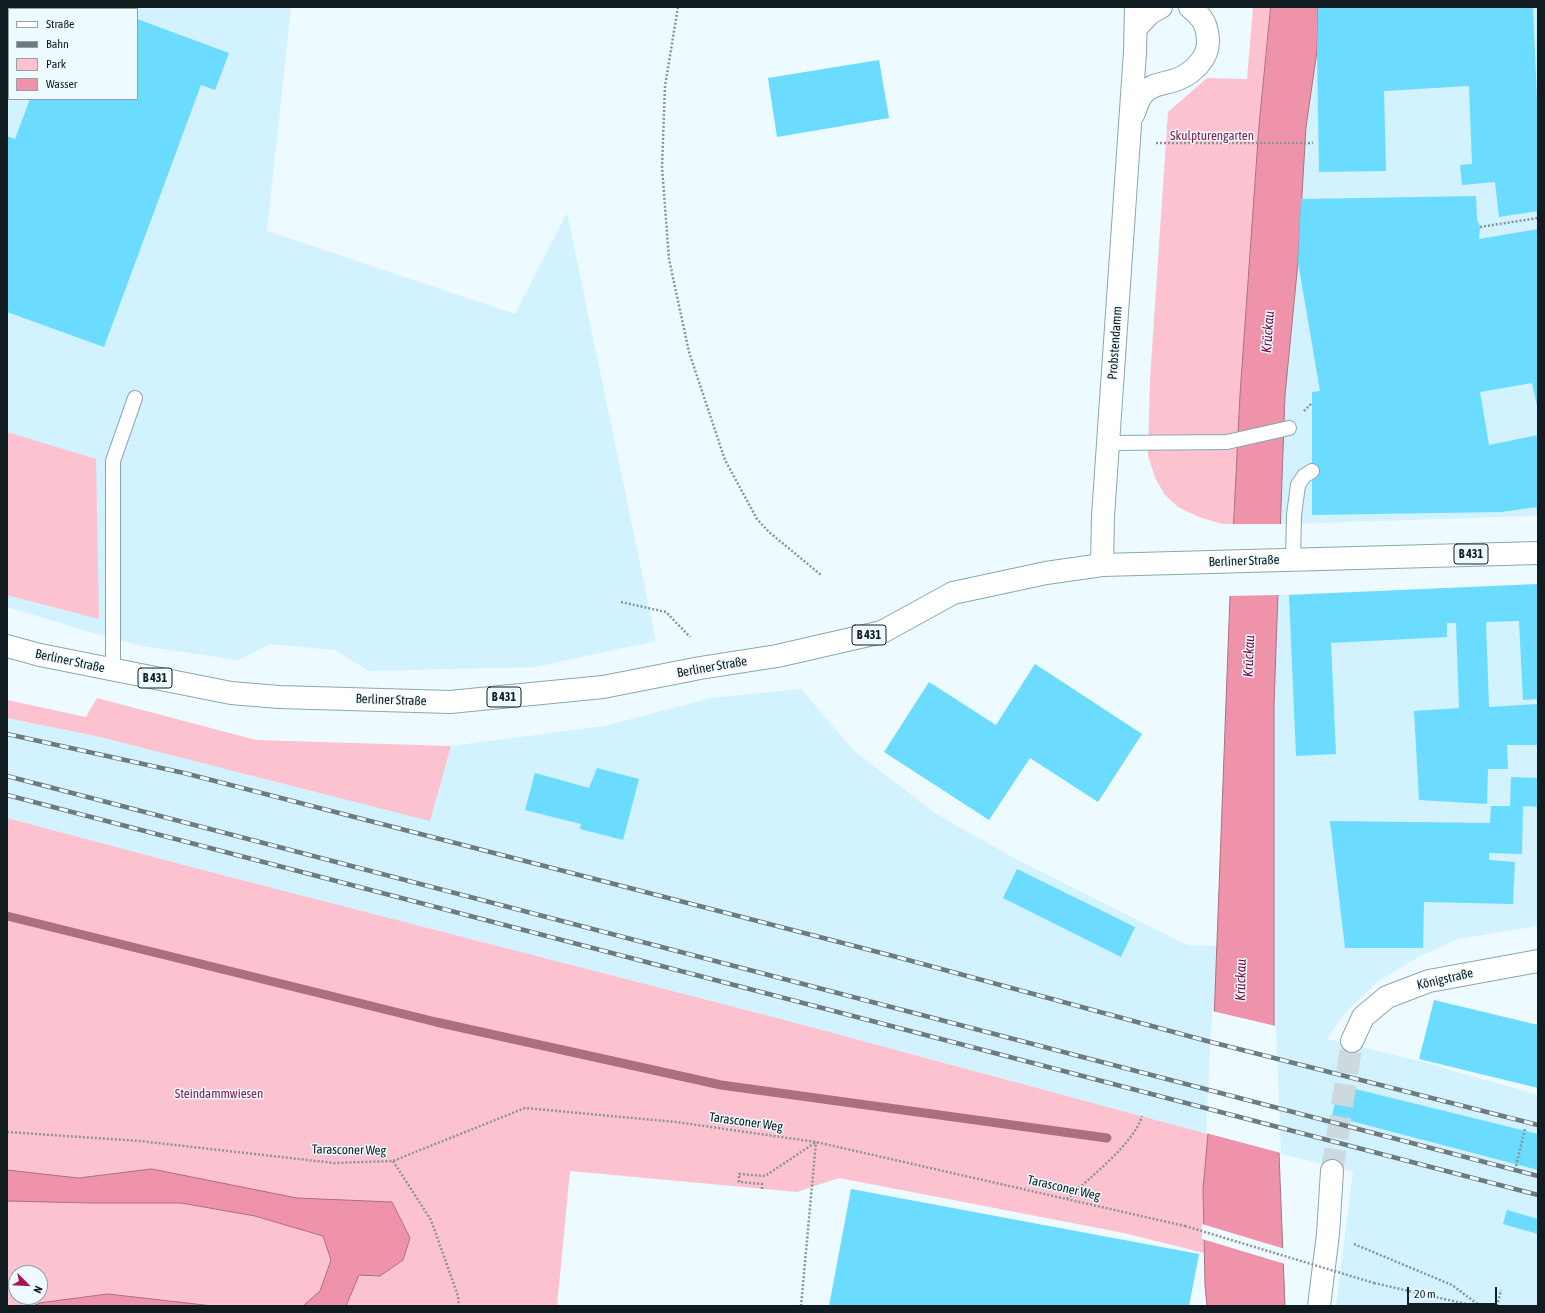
<!DOCTYPE html>
<html>
<head>
<meta charset="utf-8">
<style>
	body { margin:0 }
	#map { position:relative; width:1545px; height:1313px; overflow:hidden; background:#edfaff; font-family:"Asap Condensed",sans-serif }
	canvas { display:block }
	.frame { position:absolute; inset:0; border:8px solid #101c20; pointer-events:none }
	.legend { position:absolute; left:8px; top:8px; width:130px; height:92px; box-sizing:border-box; background:#edfaff; border:1px solid #95a1a6; margin:0; padding:5px 7px; list-style:none; font-size:12px; color:#101c20 }
	.legend li { display:flex; align-items:center; gap:8px; height:20px }
	.legend b { width:20px; border:1px solid #95a1a6 }
	.north { position:absolute; left:8px; top:1265px; width:40px; height:40px; box-sizing:border-box; background:#edfaff; border:1px solid #95a1a6; border-radius:50%; rotate:114deg; font-size:11px; font-weight:700; line-height:16px; text-align:center; color:#101c20 }
	.north::after { content:''; display:block; margin:auto; width:14px; height:18px; background:#a81752; clip-path:polygon(50% 0,100% 100%,50% 72%,0 100%) }
	.scale { position:absolute; left:1407px; top:1287px; width:90px; height:18px; box-sizing:border-box; border:2px solid #101c20; border-top:0; padding-left:5px; font-size:12px; line-height:14px; white-space:nowrap; color:#101c20; -webkit-text-stroke:3px #edfaff; paint-order:stroke }
</style>
</head>
<body>
<div id="map">
<canvas width="1545" height="1313"></canvas>
<div class="frame"></div>
<ul class="legend">
<li><b style="height:5px;background:#fff"></b>Straße</li>
<li><b style="height:5px;background:#6d7a7e"></b>Bahn</li>
<li><b style="height:11px;background:#fdc2cf"></b>Park</li>
<li><b style="height:11px;background:#ef93aa"></b>Wasser</li>
</ul>
<div class="north">N</div>
<div class="scale">20 m</div>
</div>
<script>
const c = document.querySelector('canvas').getContext('2d');
c.lineJoin = 'round';
function fill(path, color) { c.fillStyle = color; c.fill(path, 'evenodd'); }
function strokePath(path, color, width, dash) { c.strokeStyle = color; c.lineWidth = width; c.lineCap = dash ? 'butt' : 'round'; c.setLineDash(dash || []); c.stroke(path); }
function drawText(font, color, halo, rows, align = 'center') {
  c.font = font + ' "Asap Condensed",sans-serif'; c.lineWidth = 3; c.setLineDash([]); c.textBaseline = 'middle'; c.strokeStyle = halo; c.fillStyle = color; for (const [text, x, y, turn = 0] of rows) {
    c.save(); c.translate(x, y); c.rotate((+turn || 0) * Math.PI / 180); c.textAlign = isNaN(turn) ? turn : align; if (halo) c.strokeText(text, 0, 0); c.fillText(text, 0, 0); c.restore();
  }
}
const built = new Path2D(`
	M7,7h284l-24,224 248,83 52,-101 89,428 -121,26 -166,4 -34,-21 -65,-6 -32,16 -96,-14 -45,-12 -90,-27zM9,9h128v90h-128z
	M1318,7h220v509l-258,8 5,-129 13,-133 8,-135 11,-76z
	M1538,584v342l-80,13 -38,17 -43,26 -34,33 -16,24 88,21 123,35v211h-202l17,-134 -74,-19 -5,-127v-321l3,-110z
	M801,689l52,61 83,64 76,43 175,88 30,1 -9,188 -427,-115 -578,-149 -196,-52v-100l93,19 330,83 21,-74 154,-20 106,-28z`);
const green = new Path2D(`
	M1253,7h18c-17,172 -29,344 -37,517h-12l-23,-7 -21,-10 -13,-12 -9,-15 -8,-24 2,-77 18,-267 39,-34 40,1z
	M7,432l89,27 3,160 -92,-24z
	M97,698l159,42 195,6 -21,75 -330,-84 -93,-19v-18l79,17z
	M7,818l196,52 578,149 427,115 -5,55 1,64 -80,-20 -285,-55 -42,14 -227,-21 -13,135h-550zM16,1273h24v24h-24z`);
const water = new Path2D(`
	M1271,7h47l-1,44 -11,76 -8,135 -13,133 -11,310v321l11,280h-78l-2,-21 -2,-96 5,-55 6,-113 16,-425 10,-201 19,-269z
	M152,1169l145,29 95,4 18,36 -7,22 -23,16 -21,-1 -13,31h-43l17,-15 11,-31 -8,-24 -68,-20 -74,-13h-90l-84,-2v-31l71,8z
	M108,1294l105,12h-180l7,-3z`);
const pier = new Path2D(`
	M1232,524h50l-3,71 -51,1z
	M1212,1011l64,15 5,127 -75,-20z
	M1202,1224l83,25v15l-83,-25z`);
const stream = new Path2D(`
	M7,916l429,106 285,63 386,53`);
const building = new Path2D(`
	M7,7h13l-1,2h-10v28l-2,5z
	M20,7h84l5,2h-84z
	M1318,7h215l5,114v90l-39,6 -4,-35 -33,3 -2,-20 12,-1 -3,-78 -85,5 2,80 -67,1 -2,-121z
	M137,19l92,34 -14,37 -14,-5 -97,262 -97,-35v-152l1,-3h-1v-21l8,3 15,-40h107z
	M879,60l10,58 -112,19 -9,-59z
	M1476,196l1,23 3,8 -1,12 59,-10v181l-6,-27 -52,9 9,53 49,-10v72l-37,5 -189,3v-123l8,-1 -22,-129 3,-63z
	M1538,584v115l-15,1 -4,-79 -33,1 3,85 49,-3v41h-31l1,24h-20l-1,35 -68,-4 -5,-89 45,-3 -3,-85h-9v14l-116,6 5,111 -40,2 -7,-161z
	M1035,664l107,70 -44,68 -68,-44 -41,62 -105,-68 45,-70 67,43z
	M597,768l42,11 -16,61 -43,-11 1,-5 -56,-14 10,-37 54,15z
	M1511,777l27,1v29l-15,-1 -1,48 -33,-1v7l26,2 -2,42 -89,-2 -1,46h-78l-15,-127 160,2 1,-17h19z
	M1017,869l118,58 -14,30 -118,-59z
	M1434,1000l104,25v63l-119,-29z
	M1339,1085l199,49v36l-206,-54z
	M851,1189l348,65 -10,52h-360z
	M1507,1210l31,9v15l-35,-10z`);
const streetTunnel = new Path2D(`
	M1332,1171l20,-130`);
const path = new Path2D(`
	M678,7l-13,79 -3,81 7,92 20,93 36,108 32,59 12,13 52,43
	M1156,143h157
	M1480,227l58,-9
	M1304,411l8,-8
	M621,602l45,10 24,25
	M7,1132l133,9 194,22 59,-2 132,-53 151,14 140,20 369,84
	M393,1161l38,59 27,76 1,10
	M1516,1166l9,-37
	M762,1189v-5l-23,-2v-8l26,2 51,-34
	M1067,1199c22,-21 67,-55 75,-83
	M1354,1244l98,41 28,21
	M1374,1283l101,23
	M801,1306l15,-164
	M1497,1306l4,-16`);
const lane = new Path2D(`
	M1109,443l118,-1 62,-14
	M1293,559l1,-44 4,-30 6,-9 8,-5
	M113,670v-209l22,-63`);
const street = new Path2D(`
	M1136,28l14,-15 11,-6
	M1133,115c3,-6 5,-15 9,-20 9,-12 24,-11 36,-16 15,-6 31,-21 30,-39 -1,-16 -5,-22 -18,-33
	M1102,565l1,-49 32,-464 1,-45
	M1352,1041l11,-24 24,-20 42,-16 109,-20
	M1319,1306l9,-72 4,-63`);
const primary = new Path2D(`
	M7,646l33,9 191,38 48,4 171,5 153,-15 97,-19 77,-12 105,-24 71,-39 93,-20 56,-8 436,-12`);
const rail = new Path2D(`
	M7,734l177,39 713,184 310,84 331,84
	M7,776l1531,400
	M7,795l1531,400`);
const pathBridge = new Path2D(`
	M1185,1226l189,57`);
const shields = [
	[1471,554,34],
	[869,635,34],
	[155,678,34],
	[504,697,34]
];
const shieldNames = [
	["B 431",1471,554],
	["B 431",869,635],
	["B 431",155,678],
	["B 431",504,697]
];
const parkNames = [
	["Skulpturengarten",1212,136],
	["Steindammwiesen",219,1094]
];
const streetNames = [
	["Probstendamm",1115,343,-86],
	["Berliner Straße",1244,561,-2],
	["Berliner Straße",70,661,12],
	["Berliner Straße",712,667,-10],
	["Berliner Straße",391,700,2],
	["Königstraße",1445,979,-13],
	["Tarasconer Weg",746,1122,8],
	["Tarasconer Weg",349,1150,1],
	["Tarasconer Weg",1064,1188,13]
];
const waterNames = [
	["Krückau",1268,332,-86],
	["Krückau",1249,656,-88],
	["Krückau",1241,980,-89]
];
fill(built, '#d1f2fe');
fill(green, '#fdc2cf');
fill(water, '#ef93aa');
strokePath(water, '#ac6f81', 1);
fill(pier, '#edfaff');
strokePath(stream, '#ac6f81', 9);
fill(building, '#6bdbff');
strokePath(streetTunnel, '#ccd9de', 22, [22, 11]);
strokePath(lane, '#89a7b3', 16);
strokePath(street, '#89a7b3', 24);
strokePath(primary, '#89a7b3', 24);
strokePath(path, '#89959a', 2.5, [2, 2]);
strokePath(lane, '#fff', 14);
strokePath(street, '#fff', 22);
strokePath(primary, '#fff', 22);
strokePath(rail, '#6d7a7e', 4.5);
strokePath(rail, '#edfaff', 3, [9]);
strokePath(pathBridge, '#89959a', 2.5, [2, 2]);
for (const [x, y, w] of shields) { const box = new Path2D(); box.roundRect(x - w / 2, y - 10, w, 20, 3); c.fillStyle = '#edfaff'; c.fill(box); strokePath(box, '#101c20', 1); }
drawText('bold 12px', '#101c20', null, shieldNames);
drawText('13px', '#891f46', '#edfaff', parkNames);
drawText('13px', '#101c20', '#edfaff', streetNames);
drawText('italic 14px', '#730134', '#edfaff', waterNames);
</script>
</body>
</html>
